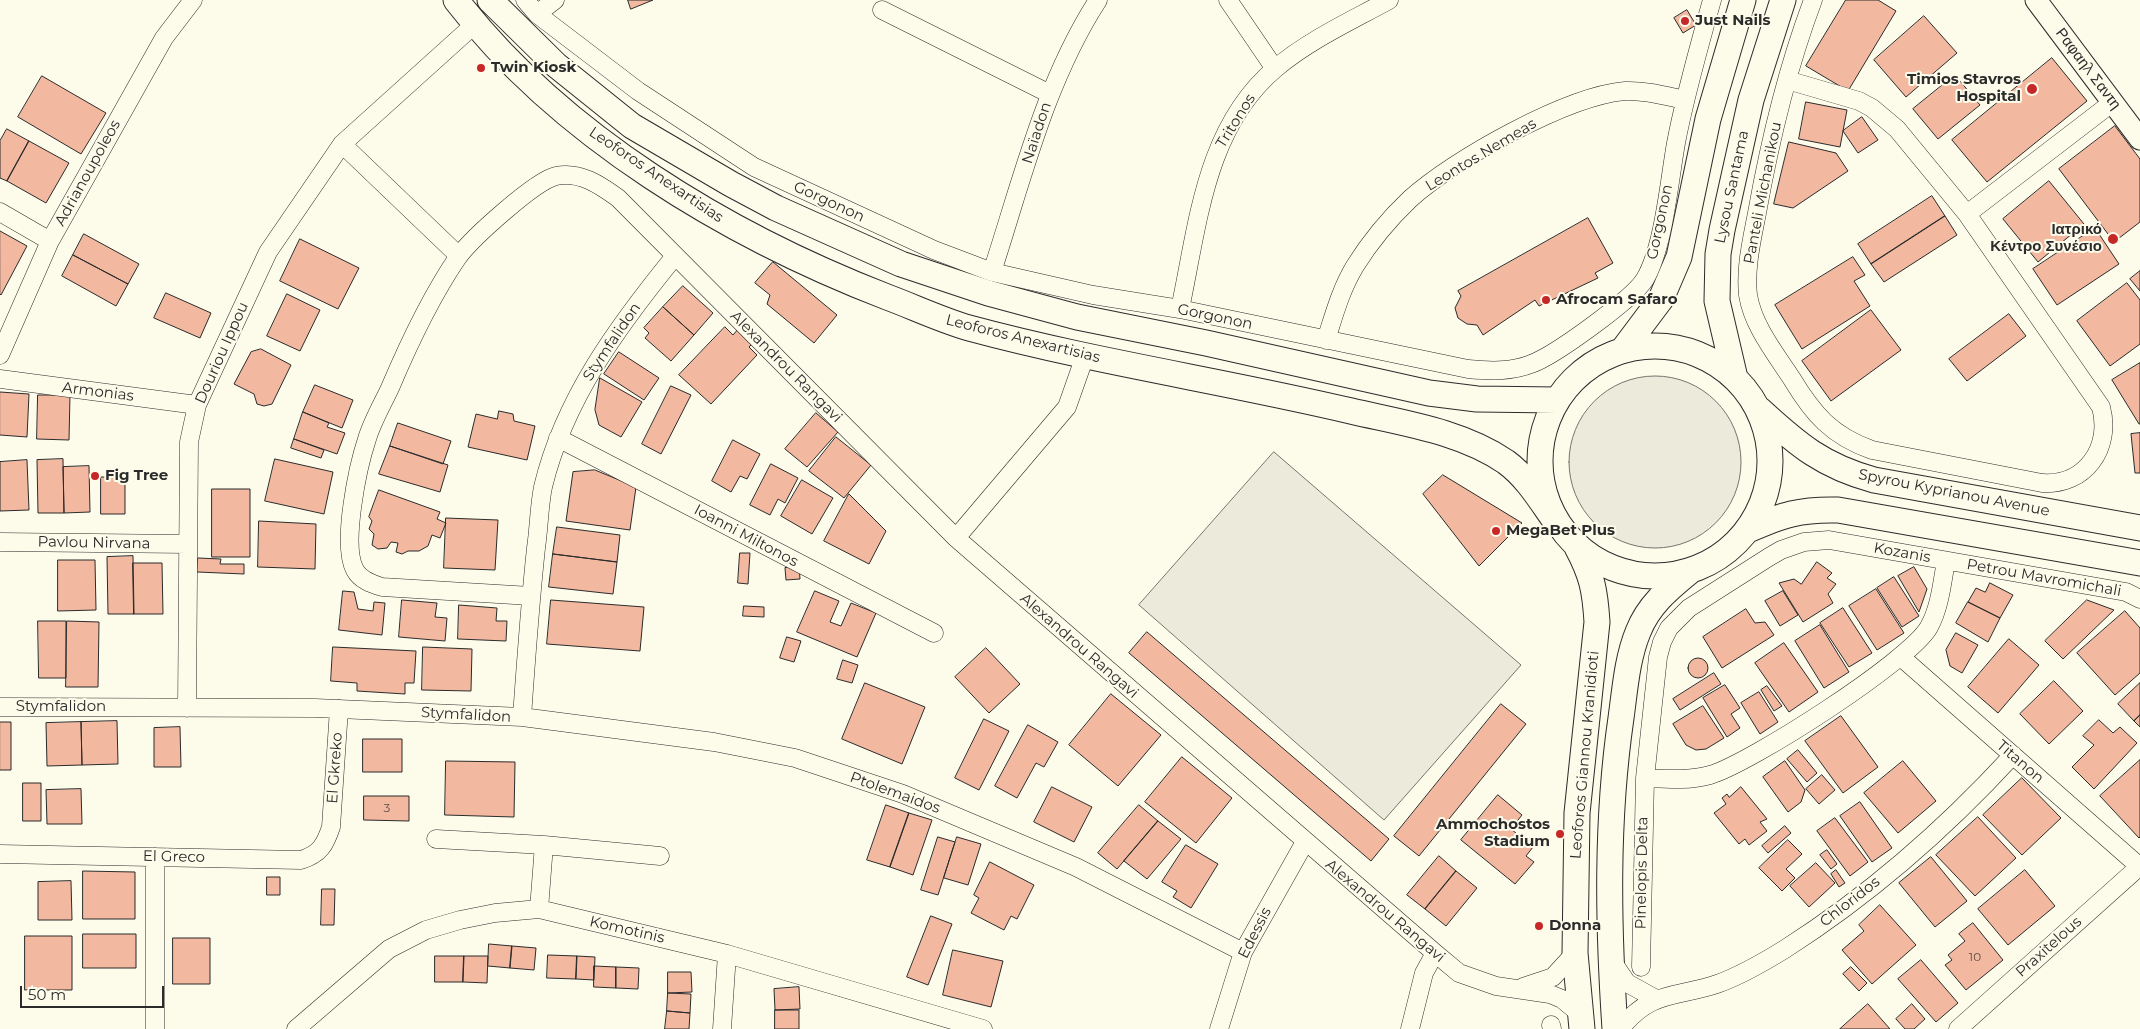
<!DOCTYPE html>
<html>
<head>
<meta charset="utf-8">
<style>
	body { margin:0 }
	#map { position:relative; width:2140px; height:1029px; overflow:hidden; background:#fdfbea; font-family:Montserrat,sans-serif }
	canvas { display:block }
	.scale { position:absolute; left:20px; top:986px; width:144px; height:22px; box-sizing:border-box; border:2px solid #2b2b2b; border-top:0; padding-left:6px; font-size:15px; line-height:18px; white-space:nowrap; color:#2b2b2b; -webkit-text-stroke:4px #fdfbea; paint-order:stroke }
</style>
</head>
<body>
<div id="map">
<canvas width="2140" height="1029"></canvas>
<div class="scale">50 m</div>
</div>
<script>
const c = document.querySelector('canvas').getContext('2d');
c.lineJoin = 'round';
function fill(path, color) { c.fillStyle = color; c.fill(path, 'evenodd'); }
function strokePath(path, color, width, dash) { c.strokeStyle = color; c.lineWidth = width; c.lineCap = dash ? 'butt' : 'round'; c.setLineDash(dash || []); c.stroke(path); }
function drawText(font, color, halo, rows, align = 'center') {
  c.font = font + ' Montserrat,sans-serif'; c.lineWidth = 4; c.setLineDash([]); c.textBaseline = 'middle'; c.strokeStyle = halo; c.fillStyle = color; for (const [text, x, y, turn = 0] of rows) {
    c.save(); c.translate(x, y); c.rotate((+turn || 0) * Math.PI / 180); c.textAlign = isNaN(turn) ? turn : align; if (halo) c.strokeText(text, 0, 0); c.fillText(text, 0, 0); c.restore();
  }
}
const green = new Path2D(`
	M1569 462a86 86 0 1 1 172 0a86 86 0 1 1-172 0Z
	M1274,452l247,213 -137,155 -245,-215z`);
const building = new Path2D(`
	M628,0h25l-22,9z
	M1846,0h32l18,11 -48,80 -42,-25z
	M1687,10l9,15 -13,8 -9,-15z
	M1924,16l33,37 -51,44 -32,-37z
	M2052,58l35,43 -100,81 -35,-42z
	M1955,75l25,30 -42,34 -25,-30z
	M42,76l64,37 -25,41 -63,-37z
	M1806,102l41,8 -7,37 -41,-8z
	M1862,117l16,23 -20,13 -15,-22z
	M2115,126l25,33v63l-26,20 -55,-73z
	M7,129l22,12 -22,40 -7,-3v-37z
	M29,141l40,22 -23,40 -39,-22z
	M1789,142l47,11 12,18 -55,37 -19,-4z
	M2049,181l35,43 -46,38 -35,-43z
	M1932,196l13,20 -74,48 -13,-20z
	M1945,216l12,19 -73,47 -13,-18z
	M1588,218l25,45 -18,10 3,5 -59,28 -4,-6 -52,35 -6,-10 -10,-1 -9,-6 -3,-10 6,-12 -3,-5z
	M2095,228l24,36 -62,41 -24,-36z
	M0,231l27,15 -26,49 -1,-1z
	M84,234l55,30 -11,20 -55,-29z
	M300,239l59,29 -21,41 -58,-28z
	M73,255l55,29 -12,22 -54,-30z
	M1853,257l12,18 -11,6 16,25 -68,43 -27,-44z
	M773,262l64,53 -23,28 -47,-39 3,-9 -15,-12z
	M2140,271v20l-10,-12z
	M2127,283l13,17v44l-30,22 -33,-45z
	M683,286l30,27 -19,22 -31,-28z
	M166,293l45,20 -11,25 -46,-20z
	M287,294l33,16 -20,41 -33,-15z
	M663,307l31,28 -23,26 -26,-23 4,-5 -5,-5z
	M1871,310l30,40 -70,51 -29,-40z
	M2009,314l17,22 -59,45 -18,-22z
	M725,327l8,8 6,-7 15,14 -5,5 8,8 -46,49 -32,-29z
	M261,349l30,16 -19,39 -8,2 -7,-2 -3,-10 -20,-10 17,-32z
	M619,352l40,26 -15,22 -40,-26z
	M2140,363v61h-1l-27,-44z
	M600,378l42,24 -21,35 -22,-12 -4,-15z
	M315,385l38,15 -11,28 -39,-16z
	M671,386l20,9 -30,59 -19,-10z
	M0,392l29,2 -2,43 -27,-2z
	M38,395h32l-1,45 -32,-1z
	M499,411l14,3 1,7 21,5 -8,34 -59,-13 8,-33 21,5z
	M303,412l26,11 -2,4 18,6 -8,21 -43,-15z
	M816,413l22,19 -31,35 -22,-18z
	M398,423l53,18 -8,23 -53,-18z
	M2140,433v40h-5l-4,-39z
	M836,437l35,28 -27,33 -35,-27z
	M294,439l30,11 -3,8 -30,-10z
	M733,440l27,14 -13,25 -7,-3 -9,16 -19,-11z
	M390,446l58,19 -8,27 -61,-18z
	M63,459l1,54h-26l-1,-53z
	M275,459l58,13 -9,42 -59,-13z
	M27,460l2,50 -29,1v-49z
	M771,464l27,14 -13,25 -7,-4 -8,16 -20,-10z
	M89,466l1,46 -26,1 -1,-46z
	M595,470l41,17 -6,43 -64,-9 7,-49z
	M1443,475l79,48 -43,43 -56,-72z
	M101,477h24v37h-24z
	M802,480l31,18 -21,36 -31,-18z
	M212,489h38v68h-38z
	M379,490l61,22 -3,7 9,4 -6,15 -8,-3 -4,11 -9,5h-11l-6,3 -6,-2 2,-9 -7,-1 -4,6 -9,1 -6,-4 2,-11 -5,-5 3,-8 -3,-4z
	M849,494l37,37 -17,33 -45,-23z
	M446,518l52,2 -3,50 -51,-2z
	M259,521l57,3 -1,45 -57,-2z
	M557,527l63,8 -3,27 -64,-8z
	M740,553h10l-2,31 -10,-1z
	M553,554l64,8 -4,32 -64,-7z
	M133,556l1,58h-26l-1,-57z
	M198,558l23,1 -1,5h24v10l-47,-2z
	M58,560h37l1,50 -38,1z
	M1817,562l15,11 -5,5 9,6 -8,10 5,9 -30,19 -24,-39 15,-4 7,5z
	M133,563h29l1,51h-29z
	M799,566l1,13 -14,1 -1,-12z
	M1914,567l13,22 -8,23 -21,-36z
	M1894,577l25,39 -17,11 -25,-39z
	M1990,583l23,12 -13,23 -32,-16 8,-14 9,4z
	M1876,589l28,44 -27,17 -28,-44z
	M343,591l11,1 4,17 15,2 1,-9 11,1 -3,32 -43,-5z
	M815,591l24,10 -9,21 11,4 10,-23 25,10 -19,44 -60,-25z
	M1783,591l15,24 -18,11 -15,-25z
	M402,600l35,3 -2,14 12,1 -2,23 -46,-4z
	M551,600l93,7 -4,44 -93,-7z
	M2087,600l27,10 -51,49 -18,-18z
	M1968,602l32,16 -12,24 -32,-19z
	M459,605l38,3 -1,13h11l-1,20 -48,-2z
	M744,606l20,1v10l-21,-1z
	M1843,608l29,45 -23,14 -29,-44z
	M1746,609l9,14 10,-1 9,13 -52,33 -19,-31z
	M2125,611l15,17v45l-25,22 -38,-42z
	M38,621h28v57h-27z
	M67,621l32,1 -1,65h-32z
	M1820,625l29,47 -25,16 -29,-47z
	M1147,632l242,207 -18,22 -242,-208z
	M1956,633l22,12 -16,28 -12,-7 -4,-16z
	M787,637l14,4 -7,21 -14,-4z
	M2009,639l30,26 -41,48 -30,-26z
	M1784,643l34,49 -29,20 -34,-49z
	M333,647l83,4 -2,32h-9v11l-48,-3v-8l-26,-2z
	M423,647l49,2 -1,42 -49,-1z
	M986,648l34,36 -31,29 -34,-36z
	M1688 668a10 10 0 1 1 20 0a10 10 0 1 1-20 0Z
	M843,660l15,5 -6,18 -15,-4z
	M1714,673l7,11 -41,26 -7,-11z
	M2054,681l29,30 -34,33 -29,-30z
	M865,683l60,24 -23,57 -60,-25z
	M2140,683v32l-6,6 -16,-17z
	M1725,685l15,23 -9,6 9,14 -13,9 -24,-39z
	M1767,686l15,20 -8,5 -13,-21z
	M1759,692l19,30 -18,12 -19,-31z
	M1111,694l50,41 -43,51 -49,-41z
	M1501,704l25,20 -107,132 -25,-20z
	M1703,706l21,32 -18,11 -10,1 -10,-5 -13,-21z
	M2140,715v12l-6,-6z
	M1841,716l37,51 -35,26 -38,-52z
	M984,719l25,12 -30,59 -24,-12z
	M2099,720l14,13 7,-6 17,16 -43,46 -22,-22 22,-22 -11,-9z
	M117,721l1,43 -36,1 -1,-43z
	M0,722h11v48h-11z
	M81,722l1,43 -35,1 -1,-43z
	M1028,725l30,17 -14,25 -8,-4 -19,35 -22,-12z
	M180,727l1,40h-27v-39z
	M363,739h39v33h-39z
	M1798,750l19,23 -10,9 -20,-23z
	M1182,757l50,41 -36,45 -51,-41z
	M2140,760v77l-1,1 -39,-42z
	M446,761l69,1 -1,55 -69,-2z
	M1785,761l20,29 -4,12 -13,10 -25,-35z
	M1903,761l33,40 -38,32 -34,-40z
	M1822,775l13,15 -16,14 -13,-15z
	M2022,778l39,40 -39,37 -39,-40z
	M23,783h18v38h-18z
	M1052,787l40,20 -18,35 -40,-20z
	M1741,787l26,32 -7,3 7,9 -18,14 -4,-6 -6,5 -25,-31 12,-9 -4,-6 5,-4 2,3z
	M81,789l1,35h-35l-1,-34z
	M1498,795l24,20 -11,14 22,18 -7,9 8,6 -19,22 -54,-44z
	M364,796h45v25l-45,-1z
	M1860,802l32,46 -20,14 -32,-46z
	M886,805l23,8 -19,54 -23,-7z
	M1139,805l19,16 -41,48 -19,-16z
	M909,813l23,7 -19,55 -23,-8z
	M1978,817l38,41 -41,38 -39,-41z
	M1835,818l33,44 -18,14 -33,-45z
	M1158,821l23,18 -34,40 -23,-18z
	M1785,826l6,7 -23,20 -6,-7z
	M938,837l17,5 -17,53 -17,-5z
	M957,837l24,7 -13,41 -24,-7z
	M1788,840l14,14 -16,15 9,9 -13,13 -23,-23z
	M1186,845l32,19 -27,44 -18,-11 4,-6 -15,-9z
	M1827,850l10,14 -6,5 -11,-14z
	M1439,856l17,15 -31,38 -18,-14z
	M1931,857l36,44 -32,26 -36,-44z
	M990,862l44,23 -17,34 -6,-3 -7,14 -33,-17 8,-15 -5,-3z
	M1816,863l19,20 -26,24 -19,-21z
	M1836,870l9,13 -6,4 -8,-13z
	M2025,870l30,36 -47,39 -30,-36z
	M83,871l52,1v47h-52z
	M1456,871l21,17 -31,38 -21,-17z
	M267,877h13v18h-13z
	M71,881l1,39h-34v-38z
	M322,889h13l-1,36h-13z
	M1880,905l36,40 -44,39 -30,-34 22,-19 -5,-6z
	M931,916l21,8 -24,61 -21,-8z
	M1973,923l30,37 -37,30 -21,-25 7,-5 -4,-5 17,-14 -6,-7z
	M83,934h53v34h-53z
	M25,936h47v54h-47z
	M173,938h37v46h-37z
	M489,944l23,2 -2,22 -22,-2z
	M512,946l24,2 -2,22 -24,-2z
	M953,950l50,11 -12,46 -48,-12z
	M548,955l29,1 -1,23 -29,-1z
	M435,956h29l-1,26h-28z
	M464,956h24l-1,27 -24,-1z
	M577,956l18,1 -1,23 -18,-1z
	M1921,960l37,43 -22,19 -38,-43z
	M594,966l22,1v21l-22,-1z
	M616,967l23,1 -1,21 -22,-1z
	M1851,967l16,16 -8,8 -16,-17z
	M668,972h23l1,20 -24,1z
	M799,987l1,22 -25,1 -1,-21z
	M668,993l23,1 -1,19 -23,-2z
	M1868,1004l22,25h-50z
	M1912,1004l13,15 -11,10h-9l-9,-10z
	M775,1010h24v19h-24z
	M667,1011l23,2 -1,16h-24z`);
const minor = new Path2D(`
	M525,0l12,14 101,77 116,76 180,83 58,22 101,23 87,14 288,60c21,2 43,3 63,-5 23,-8 102,-65 114,-85 19,-33 24,-97 31,-136 9,-48 23,-96 36,-143
	M1228,0l47,69
	M882,10l168,84
	M537,14l18,-14
	M1787,80l72,21 13,7 25,21 70,85 134,193c11,41 -16,79 -59,76l-170,-33c-40,-14 -59,-36 -80,-71 -17,-26 -39,-53 -44,-84 -3,-27 4,-56 9,-82 13,-73 30,-144 56,-213
	M342,144l117,112
	M0,212l50,29
	M1967,214l146,-112
	M992,272c30,-92 53,-190 106,-272
	M1180,309c18,-84 25,-182 96,-241 33,-28 75,-47 113,-68
	M1326,340c8,-25 15,-51 29,-74 15,-24 35,-48 55,-67 44,-40 157,-103 215,-108 20,-1 41,5 60,9
	M0,355l50,-114 114,-203 29,-38
	M0,379l197,26
	M558,438l376,195
	M956,538l111,-131 18,-51
	M0,542l187,2
	M531,596l-149,-9c-10,-3 -22,-7 -27,-17 -14,-25 3,-104 12,-131 5,-17 15,-34 23,-51 19,-45 40,-90 68,-131 14,-19 77,-76 98,-81 24,-5 44,9 62,22l338,340 479,415 24,20 37,13 54,8 12,5 17,14
	M1901,657l238,209
	M0,707l315,1 207,9 192,25 81,16 108,36 173,73 167,85
	M187,708l2,-266 8,-37 71,-153 74,-108 133,-120
	M522,717c4,-57 8,-113 14,-169 3,-20 3,-41 7,-61 21,-88 75,-161 132,-231
	M1645,778c22,1 43,3 65,-3 39,-11 200,-114 219,-148 11,-20 13,-44 17,-66
	M436,839l108,6 116,11
	M0,854l301,6c19,-6 24,-15 30,-33l8,-118
	M155,857v172
	M539,909l5,-64
	M1612,961l15,22 29,16
	M1641,967l4,-189 13,-121 4,-15 7,-14 20,-20 80,-51 12,-7 23,-8 25,-2 297,52 14,7
	M1523,987l30,-10 22,-24
	M1551,1025l1,4
	M296,1029l93,-80 37,-19 34,-10 35,-7 44,-4 188,45 256,75
	M722,1029l5,-75
	M1219,1029l24,-77 62,-110
	M1410,1029l14,-56 11,-20
	M1620,1029c31,-39 55,-31 97,-45 23,-8 47,-22 68,-35 83,-53 161,-121 228,-194
	M1958,1029l182,-163`);
const tertiary = new Path2D(`
	M2036,0l104,139`);
const secondary = new Path2D(`
	M456,0c105,136 273,236 431,297 27,10 54,23 82,31 126,34 255,53 382,83 51,12 110,20 155,51 22,16 36,41 52,63
	M490,0l66,65 76,61 99,58 45,24 125,56 87,29 89,24 129,26 223,50 48,6 80,1
	M1540 461a115 115 0 1 1 230 0a115 115 0 1 1-230 0Z
	M1622,351l39,-52 18,-42 29,-138 35,-119
	M1735,378l-18,-77 1,-47 4,-24 29,-130 32,-100
	M1760,410c38,35 63,56 114,70l266,48
	M1748,530c34,-15 52,-21 90,-20l302,53
	M1577,547c15,28 18,43 20,75l-20,191 -2,140 7,76
	M1615,1029c-7,-104 -9,-208 6,-311 4,-29 6,-59 17,-86 10,-26 30,-43 51,-60`);
const markers = [
	[1685,21,5,"#c62828"],
	[481,68,5,"#c62828"],
	[2032,89,6,"#c62828"],
	[2113,239,6,"#c62828"],
	[1546,300,5,"#c62828"],
	[95,476,5,"#c62828"],
	[1496,531,5,"#c62828"],
	[1560,834,5,"#c62828"],
	[1539,926,5,"#c62828"]
];
const numberNames = [
	["3",387,808],
	["10",1975,957]
];
const poiNames = [
	["Just Nails",1695,21],
	["Twin Kiosk",491,68],
	["Timios Stavros",2021,80,"right"],
	["Hospital",2021,97,"right"],
	["Ιατρικό",2102,230,"right"],
	["Κέντρο Συνέσιο",2102,247,"right"],
	["Afrocam Safaro",1556,300],
	["Fig Tree",105,476],
	["MegaBet Plus",1506,531],
	["Ammochostos",1550,825,"right"],
	["Stadium",1550,842,"right"],
	["Donna",1549,926]
];
const streetNames = [
	["Ραφαηλ Σαντη",2088,69,53],
	["Tritonos",1236,121,-58],
	["Naïadon",1037,133,-72],
	["Leontos Nemeas",1481,155,-31],
	["Adrianoupoleos",88,173,-61],
	["Leoforos Anexartisias",656,175,34],
	["Lysou Santama",1732,187,-78],
	["Panteli Michanikou",1763,193,-79],
	["Gorgonon",829,202,25],
	["Gorgonon",1660,222,-78],
	["Gorgonon",1215,317,12],
	["Leoforos Anexartisias",1023,339,14],
	["Stymfalidon",612,342,-56],
	["Douriou Ippou",222,353,-66],
	["Alexandrou Rangavi",786,367,45],
	["Armonias",98,392,7],
	["Spyrou Kyprianou Avenue",1954,493,11],
	["Ioanni Miltonos",746,536,28],
	["Pavlou Nirvana",94,543,1],
	["Kozanis",1902,553,10],
	["Petrou Mavromichali",2044,578,10],
	["Alexandrou Rangavi",1079,646,41],
	["Stymfalidon",61,707],
	["Stymfalidon",466,715,3],
	["Leoforos Giannou Kranidioti",1585,755,-85],
	["Titanon",2020,762,41],
	["El Gkreko",335,768,-86],
	["Ptolemaidos",895,793,20],
	["El Greco",174,857,1],
	["Pinelopis Delta",1642,873,-89],
	["Chloridos",1850,902,-38],
	["Alexandrou Rangavi",1385,911,40],
	["Komotinis",627,930,13],
	["Edessis",1255,933,-63],
	["Praxitelous",2049,947,-42]
];
fill(green, '#ecebdb');
strokePath(green, '#74746e', 1);
fill(building, '#f2b8a0');
strokePath(building, '#2b2b2b', 1);
strokePath(minor, '#2b2b2b', 19);
strokePath(tertiary, '#2b2b2b', 23);
strokePath(secondary, '#2b2b2b', 27);
strokePath(minor, '#fdfbea', 18);
strokePath(tertiary, '#fdfbea', 21);
strokePath(secondary, '#fdfbea', 25);
for (const [x, y, r, color] of markers) { const dot = new Path2D(); dot.arc(x, y, r, 0, 2 * Math.PI); c.fillStyle = color; c.fill(dot); strokePath(dot, '#fdfbea', 2); }
drawText('12px', '#5d4e48', null, numberNames);
drawText('bold 15px', '#2b2b2b', '#fdfbea', poiNames, 'left');
drawText('15px', '#2b2b2b', '#fdfbea', streetNames);
</script>
</body>
</html>
